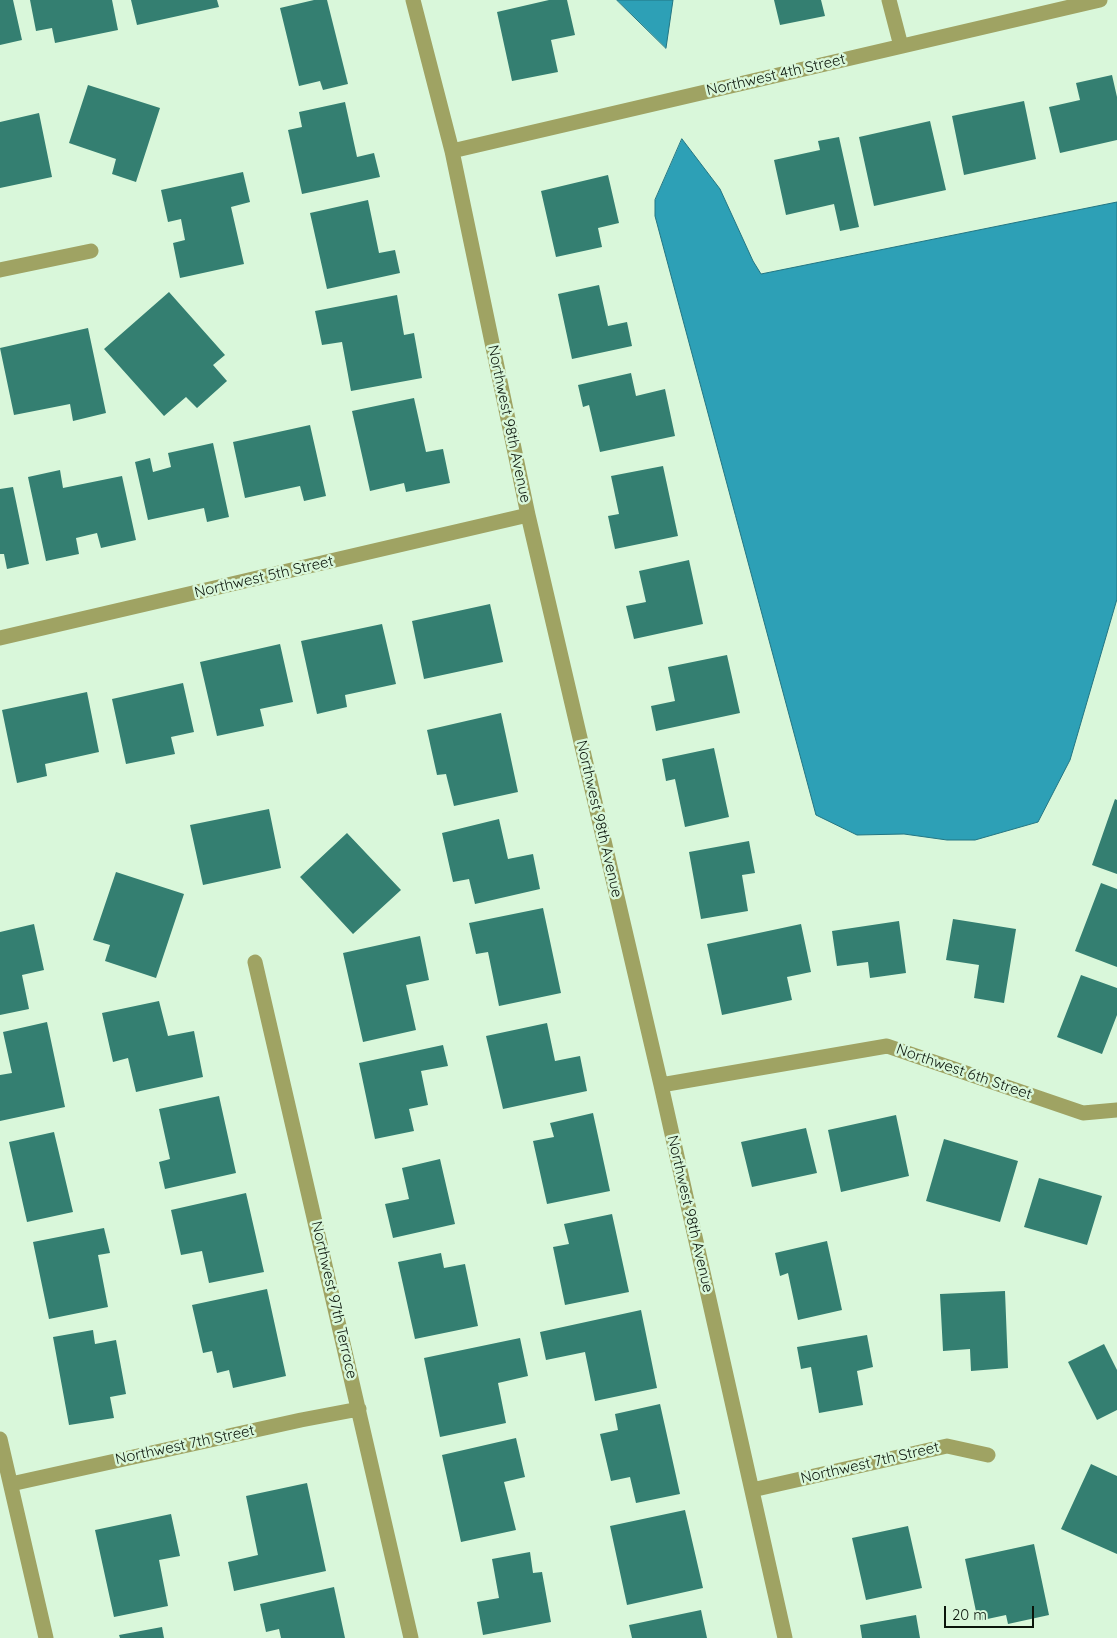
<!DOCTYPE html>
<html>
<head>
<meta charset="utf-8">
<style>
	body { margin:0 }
	#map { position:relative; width:1117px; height:1638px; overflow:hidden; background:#d9f7da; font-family:Quicksand,sans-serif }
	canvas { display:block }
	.scale { position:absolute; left:944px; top:1606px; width:90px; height:22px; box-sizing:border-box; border:2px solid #0b150b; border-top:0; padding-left:6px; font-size:15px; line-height:18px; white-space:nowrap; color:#0b150b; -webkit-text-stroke:4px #d9f7da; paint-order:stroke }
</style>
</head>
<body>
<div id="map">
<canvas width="1117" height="1638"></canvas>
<div class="scale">20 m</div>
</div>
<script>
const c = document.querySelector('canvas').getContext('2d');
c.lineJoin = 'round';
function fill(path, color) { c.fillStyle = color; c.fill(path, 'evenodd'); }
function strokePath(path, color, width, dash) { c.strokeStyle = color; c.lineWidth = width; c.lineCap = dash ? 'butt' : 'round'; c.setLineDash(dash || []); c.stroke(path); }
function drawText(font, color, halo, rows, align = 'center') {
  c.font = font + ' Quicksand,sans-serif'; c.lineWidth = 5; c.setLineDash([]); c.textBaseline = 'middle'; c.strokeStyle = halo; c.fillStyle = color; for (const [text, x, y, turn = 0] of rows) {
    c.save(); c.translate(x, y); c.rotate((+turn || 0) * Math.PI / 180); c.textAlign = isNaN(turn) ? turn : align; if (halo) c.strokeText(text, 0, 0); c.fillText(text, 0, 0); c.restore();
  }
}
const water = new Path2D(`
	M617,0h56l-7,48z
	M682,139l38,50 33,72 8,13 356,-72v397l-47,161 -32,62 -63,18h-28l-43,-6 -47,1 -41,-20 -161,-599v-16z`);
const building = new Path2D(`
	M0,0h13l9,40 -22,5z
	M30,0h82l6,30 -63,13 -3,-15 -16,3z
	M131,0h86l2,7 -82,18z
	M314,0h13l21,84 -25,6 -3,-9 -21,5 -19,-78z
	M549,0h18l8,35 -24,5 7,32 -46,9 -15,-69z
	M774,0h47l4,16 -45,9z
	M1112,75l5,22v43l-57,13 -11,-46 31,-7 -4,-17z
	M88,85l72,23 -24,74 -24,-8 4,-15 -47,-16z
	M1024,101l12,58 -72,16 -12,-59z
	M345,102l12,55 17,-4 6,24 -78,17 -14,-64 14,-3 -3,-15z
	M39,113l13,64 -52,11v-66z
	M930,121l16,69 -72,16 -15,-69z
	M839,137l20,90 -19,4 -6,-27 -48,11 -12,-55 46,-10 -2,-9z
	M243,172l7,30 -19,5 13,57 -64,14 -7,-35 12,-3 -4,-21 -13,3 -7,-32z
	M608,175l11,48 -21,5 4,19 -46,10 -15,-66z
	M368,200l11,53 16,-3 5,23 -73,16 -17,-76z
	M599,285l9,41 19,-4 5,24 -60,13 -14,-65z
	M169,292l56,63 -12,10 14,16 -30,27 -11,-11 -22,19 -60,-67z
	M397,295l7,40 10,-2 8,45 -71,13 -9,-49 -20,3 -7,-34z
	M88,328l18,85 -33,8 -3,-17 -56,11 -14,-67z
	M631,373l5,23 29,-7 10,47 -75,16 -11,-47 -6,2 -5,-22z
	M414,398l12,54 17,-3 7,34 -44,9 -2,-9 -34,8 -18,-80z
	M310,425l16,71 -22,5 -4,-15 -55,12 -12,-56z
	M213,443l16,74 -22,5 -3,-14 -56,12 -13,-58 15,-4 3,14 18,-5 -3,-14z
	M663,466l15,70 -63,13 -7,-33 11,-2 -8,-38z
	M60,470l3,18 59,-12 14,64 -35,8 -4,-15 -21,5 3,16 -33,7 -18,-84z
	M13,487l16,77 -22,5 -3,-15h-4v-65z
	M689,560l14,64 -69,15 -8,-33 20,-4 -7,-31z
	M490,604l13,58 -79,17 -12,-58z
	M382,624l14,60 -51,11 2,12 -30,7 -16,-73z
	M280,644l13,58 -33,7 4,17 -47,10 -17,-74z
	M727,655l13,58 -84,18 -5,-25 24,-5 -7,-34z
	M183,683l11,49 -23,5 4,17 -49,10 -14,-65z
	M87,692l12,60 -54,12 2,12 -30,7 -15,-73z
	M501,713l17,79 -64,14 -8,-32 -9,1 -10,-45z
	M714,748l15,69 -44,10 -10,-48 -9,2 -4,-22z
	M1115,799l2,1v74l-25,-9z
	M269,809l12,59 -78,17 -13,-60z
	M499,819l9,40 25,-5 7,35 -65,15 -6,-25 -16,3 -11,-49z
	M347,833l54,57 -48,44 -53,-57z
	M749,841l6,32 -13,2 6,36 -47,8 -12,-67z
	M116,872l68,22 -28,84 -51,-17 5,-16 -17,-5z
	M1101,883l16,6v78l-42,-16z
	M543,908l18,85 -62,13 -11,-54 -12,2 -7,-31z
	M953,919l63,10 -12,74 -30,-5 5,-33 -33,-5z
	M899,921l7,52 -36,5 -2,-16 -31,4 -5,-35z
	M34,924l10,46 -22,5 7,34 -29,6v-83z
	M801,924l10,48 -24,5 5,23 -70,15 -15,-71z
	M420,936l9,44 -23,5 10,45 -53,12 -20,-89z
	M1081,975l36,13v27l-15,39 -45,-17z
	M159,1001l9,35 26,-5 9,46 -67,15 -8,-34 -15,4 -11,-49z
	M47,1022l18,85 -65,14v-46l12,-2 -9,-41z
	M547,1023l8,38 25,-5 7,35 -84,18 -17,-73z
	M443,1045l5,21 -27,5 7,34 -19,4 5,22 -39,8 -16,-76z
	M219,1096l17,77 -71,16 -6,-27 11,-3 -11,-50z
	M593,1113l17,78 -63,13 -14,-63 21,-4 -4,-14z
	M896,1115l13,61 -68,16 -13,-62z
	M806,1128l11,45 -65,14 -11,-45z
	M54,1132l19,80 -46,10 -18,-80z
	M944,1139l74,22 -18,61 -74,-21z
	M440,1159l15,65 -62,14 -8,-34 24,-5 -7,-31z
	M1039,1178l63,18 -15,49 -63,-18z
	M246,1193l18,79 -55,11 -7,-32 -21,4 -10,-45z
	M612,1214l17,78 -64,13 -12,-58 16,-3 -5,-20z
	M104,1228l6,25 -12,2 10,52 -59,12 -16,-77z
	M827,1241l15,69 -44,10 -10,-47 -8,3 -5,-23z
	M441,1253l3,15 21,-4 13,62 -63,13 -17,-77z
	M267,1289l19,87 -53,12 -4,-18 -12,3 -5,-22 -9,2 -11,-48z
	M1005,1291l3,77 -37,3 -1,-22 -27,2 -3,-57z
	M641,1310l16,78 -62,13 -10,-49 -39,8 -6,-28z
	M93,1330l2,14 21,-4 10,54 -16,3 4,21 -45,7 -16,-88z
	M867,1335l6,32 -16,4 6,34 -44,8 -8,-46 -10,2 -4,-22z
	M520,1338l8,38 -30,7 8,40 -66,14 -16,-79z
	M1104,1344l13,26v40l-20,10 -29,-58z
	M660,1404l20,90 -44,9 -6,-26 -19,4 -11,-47 18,-4 -3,-16z
	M516,1438l9,39 -21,5 12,48 -55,12 -19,-87z
	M1091,1464l26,12v78l-56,-25z
	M307,1483l19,88 -92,20 -6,-29 30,-7 -12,-59z
	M685,1510l18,78 -76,17 -17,-79z
	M171,1514l9,42 -21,4 9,46 -54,11 -19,-87z
	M908,1526l14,62 -56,12 -14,-62z
	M1034,1544l15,71 -41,9 -2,-9 -28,6 -13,-62z
	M530,1552l3,21 9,-1 9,50 -68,13 -6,-33 22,-4 -7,-39z
	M334,1587l11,51h-64l-2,-9 -13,3 -6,-28z
	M701,1610l6,28h-75l-3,-13z
	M916,1615l4,23h-58l-2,-13z
	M162,1627l2,11h-44l-1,-3z`);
const street = new Path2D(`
	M413,0l39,151 76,364 133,570 124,553
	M889,0l12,46
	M452,151l648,-151
	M0,270l91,-19
	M0,638l528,-123
	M255,962l156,676
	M661,1085l226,-39 196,67 34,-3
	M0,1439l46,199
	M11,1484l290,-64 58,-11
	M752,1490l195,-44 41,9`);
const streetNames = [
	["Northwest 4th Street",776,75,-13],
	["Northwest 98th Avenue",509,424,78],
	["Northwest 5th Street",264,577,-13],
	["Northwest 98th Avenue",599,819,77],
	["Northwest 6th Street",964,1072,19],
	["Northwest 98th Avenue",690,1214,77],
	["Northwest 97th Terrace",334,1300,77],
	["Northwest 7th Street",185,1445,-12],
	["Northwest 7th Street",870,1463,-13]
];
fill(water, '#2da0b6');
strokePath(water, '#237683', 1);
fill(building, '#347f71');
strokePath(street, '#9fa363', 15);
drawText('15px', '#0b150b', '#d9f7da', streetNames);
</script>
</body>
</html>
